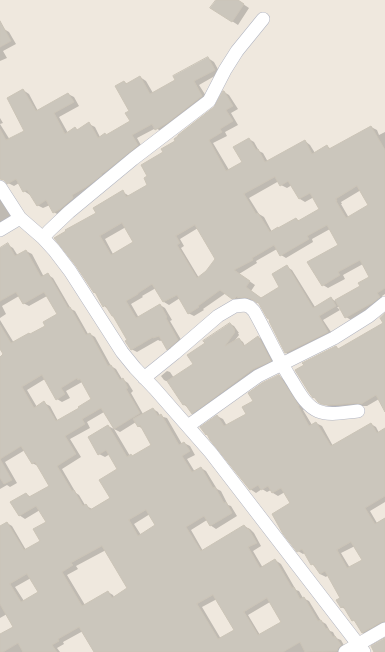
<!DOCTYPE html>
<html>
<head>
<meta charset="utf-8">
<style>
	body { margin:0 }
	canvas { display:block; background:#efe8de }
</style>
</head>
<body>
<canvas width="385" height="652"></canvas>
<script>
const c = document.querySelector('canvas').getContext('2d');
c.lineJoin = 'round';
function fill(path, color) { c.fillStyle = color; c.fill(path, 'evenodd'); }
function strokePath(path, color, width, dash) { c.strokeStyle = color; c.lineWidth = width; c.lineCap = dash ? 'butt' : 'round'; c.setLineDash(dash || []); c.stroke(path); }
const shadow = new Path2D(`
	M217,0h20l12,8 -11,17 -26,-17z
	M4,29l5,3 7,12 -13,7 4,7 -7,3v-31z
	M208,58l6,4 6,11 -21,12 9,14 -46,33 -6,-4 -19,10 6,11 -83,67 -6,-4 -4,-7 -7,3 -6,-3 -6,-11 -1,1 -6,-4 -5,-8 -5,3 -6,-3 -8,-13v-52l3,5 -3,1 10,16 23,35 -10,-85 6,4 9,17 30,-17 6,3 5,9 -20,11 9,16 7,-4 3,1 11,-6 6,3 5,10 7,-2 24,-13 -7,-40 4,2 12,-7 6,4 7,12 24,-13z
	M224,92l5,3 9,14 -7,4 7,12 -13,7 2,4 -14,7 16,27 14,-8 6,-23 5,3 5,9 4,2 5,9 37,-21 5,4 5,8 12,-7 4,3 40,-22 6,3 2,5 6,-3v162l-3,2 2,4 -33,20 -5,-3 -6,-10h-3l3,3 -17,10 10,15 -42,21 -5,-3 -16,-31 2,-1 -13,-18 -2,-2 -6,-1 -13,1 -12,-8 -23,16 1,1 -10,6 -6,-3 -8,-15 -11,7 -5,-3 -8,-14 -14,8 1,1 -12,7 8,14 21,-13 5,3 7,12 -2,1 13,22 -10,9 -6,-3 -5,-9 -2,1 -2,-1 -21,12 -6,-3 -3,-9 -14,-23 -6,-8 -4,-3 -7,-12 -3,-2 3,-79 26,-21 6,4 19,-11 16,-33 51,-44zM279,181l2,4 6,3 5,-3 8,14 5,3 9,-5 7,12 -21,12 -4,-2 -24,13 -8,-15 -5,-3 -10,-16zM361,190l9,16 -21,12 -8,-14h1l-1,-2zM126,227l8,15 -21,12 -8,-15zM198,228l19,31 -10,13 -8,6 -18,-30 3,-2 -4,-7zM330,229l9,16 -16,40 5,3 17,-9 -2,-4 20,-11 8,13 -10,9 -26,15 -4,-3 -16,9 -23,-37 -5,-3 -7,20 -19,11 -10,-7 4,-6 -16,-11 18,-11 -1,-2 21,-12 4,6 5,3 27,-16 -1,-3z
	M0,197l12,19 -12,7z
	M8,245l5,3 5,8 8,-5 6,3 12,23 4,-2 5,3 18,31 4,2 13,23h2l5,3 16,29 5,3 6,10 6,4 5,8 -2,2 12,21 10,-5 5,3 2,4 7,2 15,26 2,-1 6,3 5,9 -8,4 8,13 6,-4 5,3 11,18 4,2 7,14 3,1 6,10 -21,13 -6,-4 -3,-5 -16,10 12,21 41,-25 6,3 4,4 7,13 -8,5 10,17 12,-8 6,4 15,26 3,1 4,7 6,3 12,20 5,3 4,7 3,1 3,6 5,2 5,9 -3,3h-248l-12,-21 -20,11 1,2 -7,4 3,4h-60v-17l14,-8 -7,-13 -7,4v-91l7,-4 5,3 14,24 16,-9 5,-19 -7,-12 -15,9 -6,-4 7,-21 5,3 19,-11 -12,-20 -6,-3 -7,-13 -20,12 12,21 -7,4 -3,-2 -7,4v-131l5,-3 -5,-8v-27l14,23 17,-8 15,-9 12,-12 -11,-18 -18,10 -6,-3 -4,-7 -17,10 4,8 -6,4v-69zM45,379l12,20 5,3 8,-4 -4,-7 16,-9 11,18 -13,8 -22,13 -8,-15 -6,-3 -7,4 -10,-17zM104,412l10,17 6,3 16,-10 2,4 5,3 10,16 -20,12 -3,-1 -16,-27 -6,-3 -9,28 6,3 5,-3 9,16 -8,28 -19,11 -7,-4 -6,-10 -3,-2 -14,-24 19,-12 -11,-18 20,-11 -3,-6zM150,514l7,12 -16,9 -7,-11zM106,550l23,39 -15,8 -1,-2 -5,-3 -23,13 -18,-30 11,-6 -2,-3zM31,578l8,14 -15,9 -9,-14zM217,599l18,31 -14,9 -19,-32zM270,602l12,20 -22,13 -12,-20z
	M385,315v95l-6,-11 -12,7h-4l-24,2 -8,-1 -7,-3 12,-57 3,2 45,-25z
	M230,324l4,2 5,7h-1l1,2 -6,8 6,-4 4,3 2,4 13,-9 4,2 12,24 -78,52 -4,-2 -4,-6 -4,-2 -16,-24h-2l-2,-1 -3,-4 6,-5 3,1 4,6 20,-13 12,-22z
	M279,376l5,3 20,30 -1,1 9,15 4,-2 6,3 11,20 38,-22 5,3 3,6 6,-4v73l-15,9 7,12 8,-4v107l-17,10 -6,-3 -6,-11 -3,-2 -6,-10 -6,-3v-9l-13,-23 -2,2 -6,-3 -4,-7 -4,-3 -7,-11 -2,1 -5,-3 -7,-47 -6,-12 -7,4 -5,-3 -2,-3 -4,2 -5,-3 -6,4 -6,-4 -41,-53 -2,-2 10,-18 6,3 4,7 20,-11 7,-14zM355,546l8,14 -13,8 -9,-15z`);
const building = new Path2D(`
	M216,0h22l6,4 -12,18 -22,-14z
	M0,21l11,20 -11,6z
	M208,57l7,13 -21,11 8,15 -35,27 -12,7 -3,-6 -20,11 6,10 -32,26 -5,3 1,1 -16,12 -14,8 1,3 -13,11 -7,4 -7,-13 -9,6 -10,-16 -4,2 -7,-13 -9,5 -3,-4 -4,-1v-50l6,11 18,-9 -17,-33 16,-9 13,22 32,-18 6,9 -20,11 11,21 10,-7 2,3 12,-8 9,16 7,-5 1,2 24,-14 -5,-8 4,-2 -14,-25 9,-5 2,3 14,-8 10,18 25,-14 -2,-4z
	M223,91h1l9,15 -7,4 7,11 -13,8 2,3 -13,8 17,31 16,-9 -9,-15 16,-9 7,12 2,-1 7,13 40,-22 7,14 15,-9 2,4 42,-23 14,24v138l-8,5 3,4 -9,7h-1l-25,14 -10,-18 25,-14 -2,-3 11,-6 -9,-17 -22,12 2,3 -18,11 -15,-24 31,-17 -11,-20 -20,11 2,3 -29,17 -6,-11 -22,13 1,2 -19,10 16,11 -4,6 15,11 18,-11 -7,-13 15,-9 26,43 18,-11 5,9 -17,10 9,16 -43,21 -16,-32 1,-1 -3,-2 -9,-16 -1,1 -4,-3 -8,-3 -7,1 -1,-2 -2,2 -3,1 -12,-9 -22,16 1,1 -11,7 -11,-19 -14,7 -11,-18 -14,9v1l-12,7 10,17 24,-14 7,13 -1,1 12,22 -11,10 -8,-14 -6,2v-1l-22,13 -6,-9 2,-1 -14,-24h-1l-7,-11 -2,2 -8,-15 -1,1 -18,-27 -22,-28 12,-7 -1,-1 31,-17 -3,-5 30,-18 3,7 21,-12 -3,-7 3,-2 -6,-11 22,-13 -2,-3 14,-8 -1,-2 4,-3v-1l36,-28zM275,177l5,9 8,-5 11,18 11,-6 9,16 -21,12 -2,-3 -18,10v-1l-8,5 -12,-19 -2,1 -12,-20zM357,186l11,19 -22,13 -10,-17h1l-1,-2zM122,223l11,19 -22,13 -11,-19zM195,225l20,34 -9,12 -9,7 -20,-33 3,-2 -4,-7z
	M8,243l7,13 11,-6 15,27 7,-4 20,35 2,-1 16,28 4,-2 18,33 3,-1 9,15 3,-2 5,10 -2,1 14,24 -26,16 -13,-21 -19,11 3,5 -20,12 11,18 -19,12 15,25 2,-1 9,16 3,-2 4,6 20,-12 -11,-18 18,-11 -11,-19 -8,5 -10,-18 20,-12 19,32 4,-3 1,2 19,-11 -11,-20 -2,2 -5,-8 20,-11 5,8 3,-2 18,31 5,-3 6,9 -8,5 10,16 9,-5 12,21 2,-1 9,16 2,-1 6,11 -22,13 -6,-10 -18,11 15,24 43,-26 3,4 1,-1 9,15 -9,4 12,21 15,-9 17,29 2,-1 6,12 4,-2 14,24 3,-1 5,9 1,-1 6,9 2,-1 6,9 -3,3 -1,3 -32,1 -5,-10 -17,10h-189l-15,-25 -21,12 1,2 -7,4 5,7h-34l-5,-9 -15,9h-3v-18l13,-7 -13,-23v-78l7,-4 17,28 16,-9 -7,-12 13,-7 -10,-16 -17,10 -9,-14 16,-9 3,4 20,-11 -14,-24 -3,2 -11,-18 -21,13v-102l3,-3 -3,-5v-24l11,18 18,-10 1,1 15,-8 -2,-4 14,-8 -13,-22 -21,12 -7,-12 -16,9v-53zM42,375l14,25 9,-6 -4,-6 16,-10 1,2 2,-1 11,20 -13,8 1,1 -23,13 -12,-20 -10,7 -12,-21zM146,510l9,15 -17,11 -9,-16zM102,546l25,42 -15,10 -4,-7 -26,15 -20,-34 11,-7 -2,-2zM27,574l11,18 -17,10 -11,-18zM213,595l21,35 -16,9 -21,-35zM267,598l14,24 -23,13 -14,-23z
	M385,313v99l-9,-17 -15,9 -4,-1 -29,2 -7,-1 -3,-2 -4,-5 -1,1 -5,-7 -13,-21 9,-5 -2,-2 34,-17 2,3 45,-26 -3,-5z
	M230,323l5,7 -1,1 1,1 -10,14 14,-8 5,8 14,-10 13,25 -18,8 -61,45 -7,-10 -2,1 -16,-24 26,-17 -6,-9 18,-12 -2,-2z
	M279,375l20,31h-1l11,20 7,-4 15,24 40,-23 6,10 8,-5v68l-20,12 10,16 10,-6v103l-4,1 -19,11 -8,-13 -2,1 -9,-15 -2,2 -5,-8 4,-2 -15,-27 -5,3 -7,-10 -2,1 -9,-16 -5,3 -14,-18 -11,-20 18,-11 -9,-15 -9,5 -4,-7 -7,4 -3,-5 -8,5 -40,-50 -3,-6 -1,1 -6,-8 17,-12 7,11 22,-12 -4,-7 11,-6 -5,-8 14,-10zM351,542l11,18 -15,8 -10,-18z
	M0,459l12,21 -8,4 -4,-6z
	M385,638v14h-11l-3,-6z`);
const street = new Path2D(`
	M0,187l20,31 -20,12
	M20,218l23,20 11,12 16,21 52,81 13,16 20,21 56,64 153,199
	M43,238l6,-7 20,-19 64,-53 76,-58 16,-31 12,-19 26,-32
	M144,378l31,-25 43,-37 17,-10 10,-1 5,2 4,4c12,21 22,44 35,65 8,12 15,29 29,35 12,5 27,1 40,0
	M188,426l70,-50 76,-38 35,-22 16,-13
	M345,652l40,-23`);
fill(shadow, '#0003');
fill(building, '#cbc6bc');
strokePath(building, '#cbc4b7', 1);
strokePath(street, '#b2b5c1', 14);
strokePath(street, '#fff', 13);
</script>
</body>
</html>
